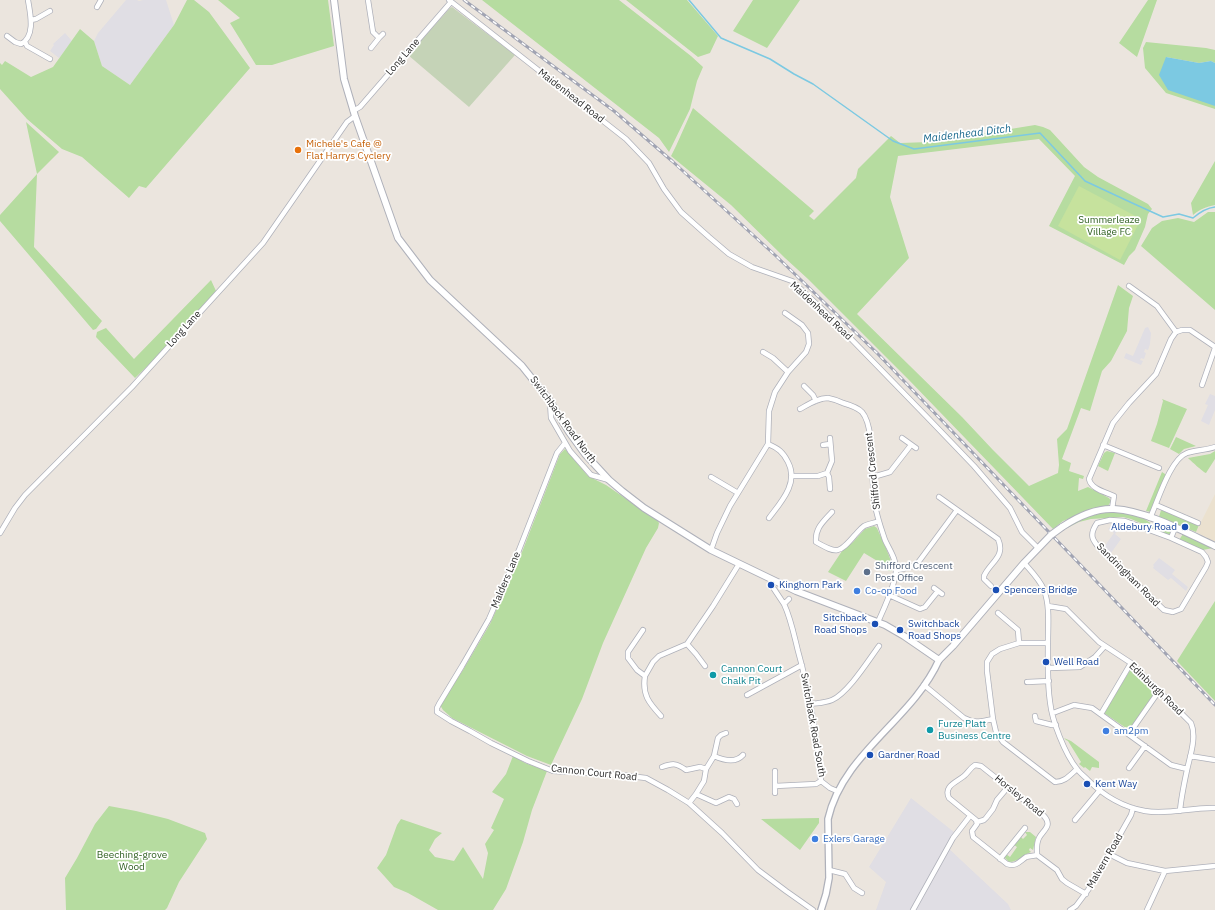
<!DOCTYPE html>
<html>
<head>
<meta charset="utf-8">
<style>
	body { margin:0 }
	canvas { display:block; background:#ebe5de }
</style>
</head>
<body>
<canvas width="1215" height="910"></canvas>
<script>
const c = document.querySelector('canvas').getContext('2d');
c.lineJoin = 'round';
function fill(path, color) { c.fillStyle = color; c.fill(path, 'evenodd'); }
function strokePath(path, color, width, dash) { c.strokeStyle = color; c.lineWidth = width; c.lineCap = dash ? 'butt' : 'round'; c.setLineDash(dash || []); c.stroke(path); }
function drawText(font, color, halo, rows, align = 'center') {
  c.font = font + ' "IBM Plex Sans",sans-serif'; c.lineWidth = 3.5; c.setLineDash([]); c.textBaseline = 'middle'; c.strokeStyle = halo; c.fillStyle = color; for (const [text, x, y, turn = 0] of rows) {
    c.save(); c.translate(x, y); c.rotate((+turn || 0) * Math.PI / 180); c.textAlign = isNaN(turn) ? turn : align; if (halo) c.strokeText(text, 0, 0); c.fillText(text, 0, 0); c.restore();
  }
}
const industrial = new Path2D(`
	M126,0h11l2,1 4,-1h23l8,25 -44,60 -28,-19 -8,-25 4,-8z
	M65,33l7,8 -13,17 -9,-7 4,-6 -1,-1z
	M1148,327l3,6 -1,11 -2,6 -3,-1 -1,3 2,1 -2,6 -3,-1 -1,2 3,1 -2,4 -17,-7 2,-5 7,3 12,-28z
	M1210,394l5,2v14l-6,15 -8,-4 7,-16 -3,-1z
	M1111,523h6l-1,2 4,3 -5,6 6,5 -10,14 -7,-6 10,-14 -6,-4 3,-3z
	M1159,558l16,12 -3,4 16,13 -2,4 -15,-13 -3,2 -15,-12 1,-2 -1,-1z
	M911,798l43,34 -8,14 62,58 3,6h-135l10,-28 -17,-15z`);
const education = new Path2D(`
	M1215,494v48l-19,-10z`);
const green = new Path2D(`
	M187,0h7l15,12 41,56 -104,120 -7,-2 -10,12 -47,-41 -20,-8 -35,-30 -27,-30v-26l2,2 3,-4 26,16 22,-10 27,-38 14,12 8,25 28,19 44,-60z
	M218,0h110l6,46 -62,19h-16l-26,-42 10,-5z
	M482,0h137l72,56 12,11 -6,14 -7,28 -21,43 -10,-14z
	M626,0h61l31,36 -8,17 -12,4z
	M753,0h47l-33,48 -34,-17z
	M1148,0h9l-20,57 -18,-14z
	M1146,42l60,6 9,2v13l-4,-2 -12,2 -33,-6 49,49v3l-49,-16 -21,-25 -2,-20z
	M693,108l121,103 -5,5 5,4 42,-42 2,-9 33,-33 9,7 30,-1 105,-17 8,2 7,3 34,37 14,10 50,27 4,5 -4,5 -3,13 -10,23 -6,6 -5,9 -75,-39 26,-50 -36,-37 -141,17 -8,41 19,61 -52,56 105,103 31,33 36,36 29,-13 1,-8 -2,-26 10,-10 51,-144 15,11 -4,12 -2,23 -16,30 -9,10 -12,40 -9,-3 -19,51 9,4 -2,8 15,5 -1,3 -4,-1 -1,13 10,-4 21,11 2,3 -3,5 -10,2 -35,13 -10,8 -145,-150 -100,-100 -23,-21 -54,-53 -60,-49 5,-10z
	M26,122l33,30 -22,22 -3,73 68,74 -6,8 -3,1 -93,-109v-6l37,-41z
	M1215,161v44c-9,2 -15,4 -22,10l-2,-12z
	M1208,212h7v98l-74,-64 11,-18 10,-7 16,-3 16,4z
	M211,280l5,11 -54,61 -27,26 -39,-41 1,-5 9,-4 28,31z
	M1162,399l25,10 -18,39 -18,-7 6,-17 6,-23 7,13z
	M1176,437l20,9 -12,3 -5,5 -9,-5z
	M565,449l23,27 18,9 39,27 12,8 2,3 -1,5 -12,20 -43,95 -21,56 -31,66 -24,-9 -75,-38 -9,-8 -3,-5 23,-35 27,-46 32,-72 38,-98z
	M1107,451l8,2 -7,18 -10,-5 6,-13z
	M1215,451v8l-9,14c-3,-1 -16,-13 -18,-15l22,-4z
	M1162,472l3,2v3l-14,35 -5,-1z
	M1161,510l38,15 -3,7 -37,-15z
	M1110,512h12l21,5v1l9,6 18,6v4l-1,1 -38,-16 -8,-2 -32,2 -12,3 -18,9 21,-13 14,-4z
	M874,526l3,2c5,12 14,29 16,41l-2,2h-3l-4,-6 -20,-12 -18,28 -18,-9 14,-21 11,-9 12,-13z
	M1183,534l30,14 -10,2 -24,-10z
	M1215,601v100l-38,-40z
	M1132,667l24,24 -27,39 -25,-17z
	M1064,738l7,3 28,21v6l-7,-1 -2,4 -5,-4 -1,1 -5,-4 2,-2 -13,-21 -2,-1z
	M513,756l12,7 22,8 -15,39 -9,32 -17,47 -13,21h-55l-30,-17 -14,-6 -17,-19 9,-13 11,-30 4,-6 41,14 -7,6 -6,11 6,7 19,4 9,-14 20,32 5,-26 -3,-9 9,-14 -3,-2 13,-29 -12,-7 14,-18z
	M109,806l27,5 32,8 37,14 2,6 -28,43 -12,26 -2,2h-99l-1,-32 12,-20 18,-34z
	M819,818v5l-19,27 -39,-31z
	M1025,832h5l6,5 -3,13 -3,-2 -1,2 2,2c-8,3 -13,10 -22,10l-5,-5 2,-3 4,3 7,-10 -3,-2 7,-8 2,2 4,-4z`);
const cemetery = new Path2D(`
	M452,7l63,48 -46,52 -61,-52 42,-47z`);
const pitch = new Path2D(`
	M1079,186l62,33 -21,41 -62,-34z`);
const water = new Path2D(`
	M1166,57l33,6 12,-2 4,2v43l-47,-16 -9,-15z`);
const stream = new Path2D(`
	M689,0l32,38 49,21 24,15 19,10 80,57 21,8 126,-16 45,48 45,21 33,15 16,-3 14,4c7,-6 13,-10 22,-11`);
const minor = new Path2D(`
	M368,0l5,32 6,6 -8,10
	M449,0l177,139 23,24 15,26 17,23 28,25 20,17 23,13 40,14 31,29 103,106 48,50 36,42 12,24 16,16
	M97,7l4,-7
	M31,20l5,-1 14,-8
	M7,36l8,6 6,2c15,-8 9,-31 7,-44
	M379,38l4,-4
	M25,42l2,4 23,13
	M353,111l7,-4 91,-105
	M1129,286l28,20 19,26
	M763,352l10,6 15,14
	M1202,385l13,-37
	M804,386l9,9 3,6
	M550,402l1,16 19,33 21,24 18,5
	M800,409c9,-5 18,-11 28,-11 5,1 11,3 15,5 7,2 14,4 19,9 14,16 8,70 13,93 2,12 6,23 10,35 4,9 12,20 11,31 -1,15 -12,37 -18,51
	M830,438l2,23 -5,12 2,4 1,12
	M902,438l14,10
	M565,443l-8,10 -38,97 -30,69 -27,47 -23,38 -2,4v4l14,9 19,10 21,12 37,18 25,10 68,4 25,3 22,12 21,13 33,30 36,37 28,21 27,19
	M768,444c10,4 15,8 20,18 11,21 -7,40 -19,56
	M823,445l7,-1
	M1103,445l56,23
	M793,476h25l9,-3
	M711,477l27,16
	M873,477l17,-5 21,-27
	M939,497l59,42c8,18 -8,23 -14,37v3l7,7
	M1156,505l42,18
	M1112,509l2,-13c-9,-4 -23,-7 -25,-17l24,-56 16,-20 27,-29 15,-35 5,-7 6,-2h8l25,17
	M832,512c-9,10 -17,16 -16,30 21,12 23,12 39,-7 3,-3 5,-6 9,-9 4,-2 10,-3 15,-5
	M1150,518c8,-17 20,-59 37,-65 9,-3 19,-3 28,-6
	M1110,520l15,1 46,17 31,14 4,5 2,5 -2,5 -25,42 -8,3 -9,-2 -62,-59c-9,-10 -14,-15 -5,-28z
	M0,533l15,-25 10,-13 107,-108 131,-144 84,-121 8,-6
	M1171,538l4,-10
	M711,550l6,-17 13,-27 38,-62 1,-33 6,-19 13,-20 18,-20 3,-8 -1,-11 -6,-8 -17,-12
	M1024,563c7,8 16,17 20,27 6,16 4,34 4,51 0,20 -1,41 2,61 2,19 15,52 27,67 3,4 7,7 11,11 15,15 35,27 57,31 24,4 47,-4 70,-3
	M897,570c7,-1 13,-2 20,-6l40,-54
	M934,588l8,6
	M774,589l10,15 5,-5
	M889,595l31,14 5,-2 13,-16
	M784,604c7,15 10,31 14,47 12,43 19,86 23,130l9,7 7,3
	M1048,606l18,3 33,33 32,21 60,60c6,14 -1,33 -4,47 -3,14 -6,28 -7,41
	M998,613l20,17 1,13
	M643,630l-15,22v6l9,12 8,6c-3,19 4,27 16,40
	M1048,643h-29l-19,6 -8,5 -5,8v9l6,48 3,13 7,10 52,40c10,0 15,-7 22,-13
	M687,644l9,10 9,12
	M1049,668l31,-1 15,-10 9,-10
	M645,676l8,-14 6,-6 28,-12 26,-38 26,-42
	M1027,682l22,-1
	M924,685l40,33c11,6 18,3 29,1
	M747,695l55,-30
	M811,704c7,-1 14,-1 21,-4 16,-7 36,-39 47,-54
	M1053,713l21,-8 18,3 79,57 16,4
	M1101,714l30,-51
	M1035,716l1,5 16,4h4
	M1129,734l30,-43
	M714,756c9,4 21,8 29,-1
	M1190,756l25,4
	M975,765l6,1 63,50c9,10 -1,14 -5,22 -3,6 -2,11 -2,17 -4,1 -8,1 -11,2 -7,5 -10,10 -19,7l-34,-27 -1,-6 5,-7 -1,-4 -27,-22c-6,-12 8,-16 15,-22 4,-3 6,-8 11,-11z
	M662,767c11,-4 14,-4 24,3l14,-3 6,2
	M1129,768l16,-22
	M775,771v22
	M775,786l41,-2 5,-3
	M696,794l20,9 13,-6 5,2 3,5
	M689,803l7,-9 8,-13 2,-12 8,-13 4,-18 3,-3 5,-2
	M1075,820l25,-30
	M977,822l7,-2 2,-2 7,-9 4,-9 11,-13
	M1109,854l18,9 38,8 50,-5
	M1037,855l20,15 5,9 5,4 19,11
	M1000,859l25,-31
	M829,870l16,4 9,14 8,5
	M913,910l40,-72 17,-22
	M1070,910l6,-4 12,-16 21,-36 22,-39 2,-7
	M1147,910l18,-39`);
const tertiary = new Path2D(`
	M821,910l5,-16 3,-16 -1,-59c15,-66 84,-99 111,-159`);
const secondary = new Path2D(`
	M334,0l10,79 11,37 43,122 32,42 92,86 28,35 19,31 16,22 24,26 13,11 22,17 67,42 85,41 89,34 19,11 35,24 14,-14 71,-83 27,-28
	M1062,527c15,-10 33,-19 52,-18 33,2 71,23 101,37`);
const rail = new Path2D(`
	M464,0l150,111 58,50 104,95 101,97 338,352`);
const secondaryBridge = new Path2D(`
	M1051,535l11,-8`);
const markers = [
	[298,150,4,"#e8710a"],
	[1185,527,4,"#1a4fb4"],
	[867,572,4,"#5c6f8a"],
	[771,585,4,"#1a4fb4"],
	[996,590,4,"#1a4fb4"],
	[857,591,4,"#3f7fe0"],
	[875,624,4,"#1a4fb4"],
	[900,630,4,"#1a4fb4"],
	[1046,662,4,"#1a4fb4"],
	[713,675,4,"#0f9aa8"],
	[930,730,4,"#0f9aa8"],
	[1106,731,4,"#3f7fe0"],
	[870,755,4,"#1a4fb4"],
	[1087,784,4,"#1a4fb4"],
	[815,839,4,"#3f7fe0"]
];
const streetNames = [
	["Long Lane",403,57,-49],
	["Maidenhead Road",571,96,38],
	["Maidenhead Road",821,311,43],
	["Long Lane",184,329,-48],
	["Switchback Road North",563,420,54],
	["Shifford Crescent",873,471,-96],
	["Sandringham Road",1128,575,45],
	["Malders Lane",506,580,-67],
	["Edinburgh Road",1156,689,44],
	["Switchback Road South",813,725,80],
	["Cannon Court Road",594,773,6],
	["Horsley Road",1019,796,39],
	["Malvern Road",1105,861,-60]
];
const foodNames = [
	["Michele's Cafe @",306,144],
	["Flat Harrys Cyclery",306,156]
];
const parkNames = [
	["Summerleaze",1109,220],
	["Village FC",1109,232],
	["Beeching-grove",132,855],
	["Wood",132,867]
];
const transitNames = [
	["Aldebury Road",1177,527,"right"],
	["Kinghorn Park",779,585],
	["Spencers Bridge",1004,590],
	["Sitchback",867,618,"right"],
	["Road Shops",867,630,"right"],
	["Switchback",908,624],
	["Road Shops",908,636],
	["Well Road",1054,662],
	["Gardner Road",878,755],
	["Kent Way",1095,784]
];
const serviceNames = [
	["Shifford Crescent",875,566],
	["Post Office",875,578]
];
const shopNames = [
	["Co-op Food",865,591],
	["am2pm",1114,731],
	["Exlers Garage",823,839]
];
const cultureNames = [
	["Cannon Court",721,669],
	["Chalk Pit",721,681],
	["Furze Platt",938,724],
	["Business Centre",938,736]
];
const waterNames = [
	["Maidenhead Ditch",967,134,-7]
];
fill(industrial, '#e0dee4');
fill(education, '#ebe1cf');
fill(green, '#b6dca0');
fill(cemetery, '#c5d3b7');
fill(pitch, '#c6e29d');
fill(water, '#7cc9e2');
strokePath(stream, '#7cc9e2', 1.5);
strokePath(minor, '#afb1ba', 6);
strokePath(tertiary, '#afb1ba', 8);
strokePath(secondary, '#afb1ba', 8);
strokePath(minor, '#fff', 4.5);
strokePath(tertiary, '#fff', 5.5);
strokePath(secondary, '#fff', 6);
strokePath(rail, '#a1a4b3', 3);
strokePath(rail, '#fff', 1.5, [4.5]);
strokePath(secondaryBridge, '#afb1ba', 8, []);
strokePath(secondaryBridge, '#fff', 6);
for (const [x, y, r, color] of markers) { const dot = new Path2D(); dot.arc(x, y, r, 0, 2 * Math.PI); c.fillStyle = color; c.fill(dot); strokePath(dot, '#fff', 1.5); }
drawText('10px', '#2b2b2b', '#fff', streetNames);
drawText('10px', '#c56008', '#fff', foodNames, 'left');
drawText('10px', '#306022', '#fff', parkNames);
drawText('10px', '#164399', '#fff', transitNames, 'left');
drawText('10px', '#4e5e75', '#fff', serviceNames, 'left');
drawText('10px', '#366cbe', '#fff', shopNames, 'left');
drawText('10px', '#0d838f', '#fff', cultureNames, 'left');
drawText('italic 11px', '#1b698e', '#fff', waterNames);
</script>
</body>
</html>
